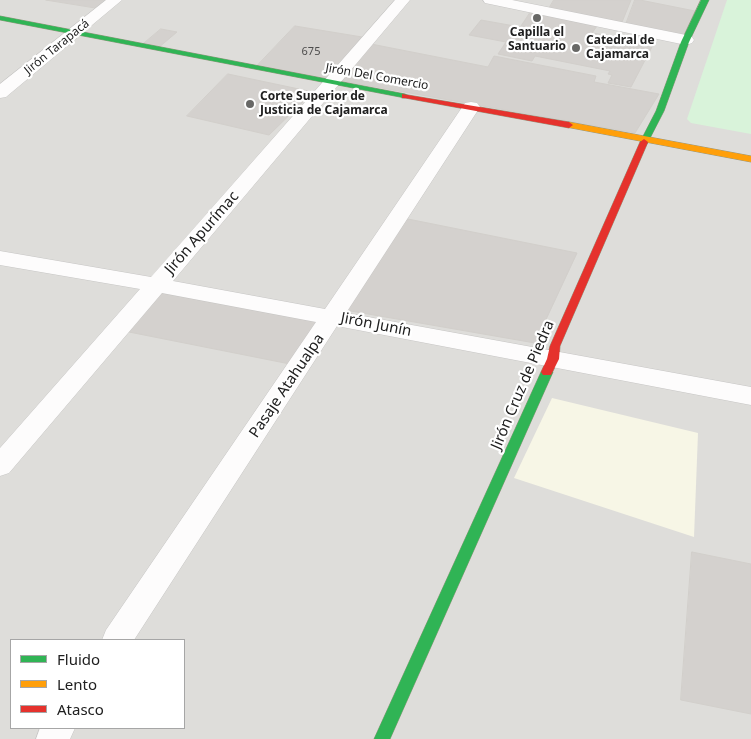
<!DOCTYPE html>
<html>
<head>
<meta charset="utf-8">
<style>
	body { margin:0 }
	#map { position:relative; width:751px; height:739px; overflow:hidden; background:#efede9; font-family:"Noto Sans",sans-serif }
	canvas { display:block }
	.legend { position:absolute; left:10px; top:639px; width:175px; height:90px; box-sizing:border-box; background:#fff; border:1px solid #a6a6a6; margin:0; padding:6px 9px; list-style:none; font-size:15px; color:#202020 }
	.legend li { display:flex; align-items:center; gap:10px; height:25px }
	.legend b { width:25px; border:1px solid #a6a6a6 }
</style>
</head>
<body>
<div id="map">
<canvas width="751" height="739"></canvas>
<ul class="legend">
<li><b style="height:6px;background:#30b455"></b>Fluido</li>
<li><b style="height:6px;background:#ff9f0a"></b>Lento</li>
<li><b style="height:6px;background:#e5322d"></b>Atasco</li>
</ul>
</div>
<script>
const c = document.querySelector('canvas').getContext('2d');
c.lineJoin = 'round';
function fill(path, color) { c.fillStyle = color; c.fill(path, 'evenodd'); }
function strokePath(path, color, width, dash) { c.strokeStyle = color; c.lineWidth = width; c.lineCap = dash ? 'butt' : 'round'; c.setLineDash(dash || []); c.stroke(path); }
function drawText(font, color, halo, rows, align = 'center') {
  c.font = font + ' "Noto Sans",sans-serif'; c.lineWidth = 4.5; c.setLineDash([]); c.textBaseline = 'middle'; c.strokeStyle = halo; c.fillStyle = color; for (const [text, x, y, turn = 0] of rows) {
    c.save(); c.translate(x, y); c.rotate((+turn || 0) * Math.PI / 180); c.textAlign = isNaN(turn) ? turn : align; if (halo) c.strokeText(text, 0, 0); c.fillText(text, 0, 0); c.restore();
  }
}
const residential = new Path2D(`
	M0,0h751v739h-751zM11,640h173v88h-173z`);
const education = new Path2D(`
	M552,398l146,35 -4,104 -180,-59z`);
const park = new Path2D(`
	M727,0h24v134l-60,-11 -4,-4z`);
const building = new Path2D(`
	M46,0h61l-10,8z
	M554,0h77l-11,27 -73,-15z
	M635,0h5l60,12 -14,28 -61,-13z
	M530,13l67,13 -5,7 62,10 -23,44 -23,-4 4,-8 -4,-1 2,-3 -75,-15 -3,5 -34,-7 8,-12 -37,-7 12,-15 39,7z
	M295,26l67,11 -35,45 -70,-16z
	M161,29l16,3 -19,16 -16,-3z
	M371,44l117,23 6,-11 102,20 -2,6 65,12 -24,39 -293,-52z
	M228,74l85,18 -44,43 -82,-19z
	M408,219l169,34 -42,90 -190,-33z
	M162,293l161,30 -28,42 -166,-33z
	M692,552l59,12v150l-70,-14z`);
const street = new Path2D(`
	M106,0h16l-116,97 -6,1v-14z
	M395,0h15l-237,281 152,28 140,-206 6,-1 6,1 3,4 -134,206 405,74v18l-414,-79 -203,314h-32l4,-10 210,-308 -154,-29 -153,180 -9,3v-28l140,-159 -140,-24v-14l151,26z
	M483,0h29l174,35 6,2 2,3 -2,3 -6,2 -196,-41 -5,-1z
	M40,728h35l-5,11h-34z`);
const fast = new Path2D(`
	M701,0h8l-20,42 -25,69 -17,33h-6l-1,-2 16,-31 25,-69z
	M0,16l405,78 4,2 -4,2 -405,-78z
	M547,368l6,4 -163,367h-16l167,-367z`);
const slow = new Path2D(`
	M569,122l182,34v6l-185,-35v-4z`);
const jam = new Path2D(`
	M402,94l167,28 4,3 -4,3 -164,-30h-3z
	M644,139l4,3 -88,204 -1,13 -8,16h-8l-2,-3 6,-13 3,-13 90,-204z`);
const markers = [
	[537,18,5,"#686866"],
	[576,48,5,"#686866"],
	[250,104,5,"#686866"]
];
const farNumbernames = [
	["675",311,52]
];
const farPoinames = [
	["Capilla el",537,33,"center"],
	["Santuario",537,47,"center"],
	["Catedral de",586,41],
	["Cajamarca",586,55],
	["Corte Superior de",260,97],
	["Justicia de Cajamarca",260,111]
];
const farStreetnames = [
	["Jirón Tarapacá",57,47,-39],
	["Jirón Del Comercio",377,77,10]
];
const streetNames = [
	["Jirón Apurímac",202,233,-49],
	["Jirón Junín",376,325,11],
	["Jirón Cruz de Piedra",523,385,-67],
	["Pasaje Atahualpa",287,386,-56]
];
fill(residential, '#deddda');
fill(education, '#f7f6e6');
fill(park, '#d9f3da');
fill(building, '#d4d1ce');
strokePath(building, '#d2cfcb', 1);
strokePath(street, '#c7c6c5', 1);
strokePath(fast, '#969881', 1);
strokePath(slow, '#969881', 1);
strokePath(jam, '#969881', 1);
fill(street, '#fdfcfc');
fill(fast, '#30b455');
fill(slow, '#ff9f0a');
fill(jam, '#e5322d');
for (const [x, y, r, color] of markers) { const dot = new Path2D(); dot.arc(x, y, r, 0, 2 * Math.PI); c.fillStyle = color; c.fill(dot); strokePath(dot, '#fff', 2); }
drawText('11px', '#4d4c4c', null, farNumbernames);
drawText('bold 12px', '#202020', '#fff', farPoinames, 'left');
drawText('12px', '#202020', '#fff', farStreetnames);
drawText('15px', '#202020', '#fff', streetNames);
</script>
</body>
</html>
